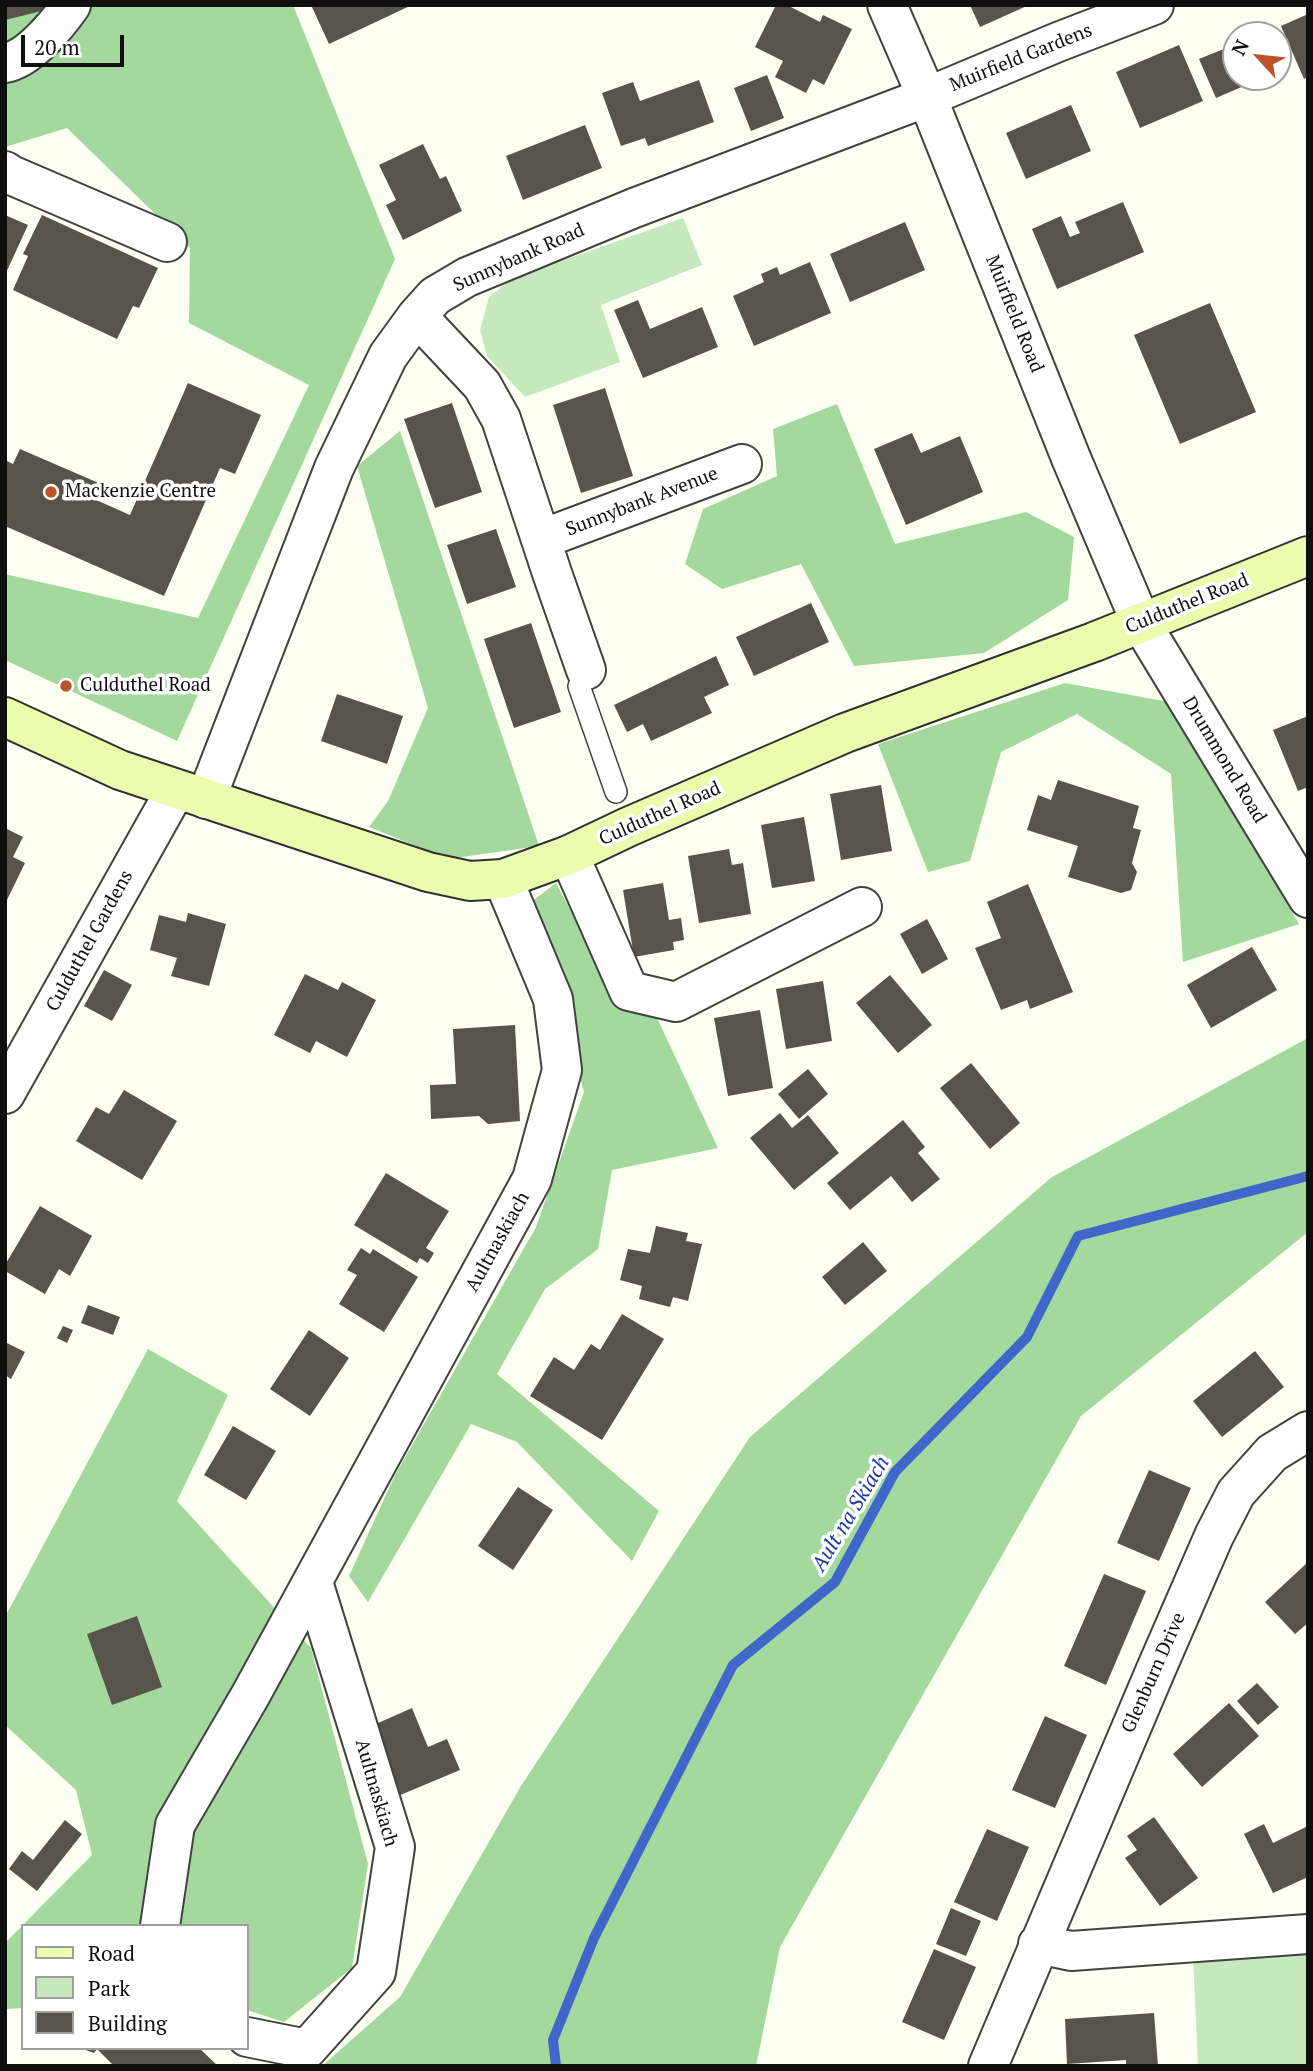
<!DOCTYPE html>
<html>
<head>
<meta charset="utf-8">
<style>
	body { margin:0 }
	#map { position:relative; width:1313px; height:2071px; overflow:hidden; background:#fdfff2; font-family:"PT Serif",serif }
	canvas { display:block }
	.frame { position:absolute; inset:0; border:7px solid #0f0f0f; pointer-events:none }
	.legend { position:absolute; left:21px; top:1924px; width:228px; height:126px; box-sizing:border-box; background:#fff; border:2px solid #9f9f9f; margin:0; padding:9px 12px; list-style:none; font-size:21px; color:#0f0f0f }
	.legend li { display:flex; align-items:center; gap:14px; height:35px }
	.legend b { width:35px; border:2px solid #9f9f9f }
	.north { position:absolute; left:1222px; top:21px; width:70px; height:70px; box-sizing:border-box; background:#fff; border:2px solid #9f9f9f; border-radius:50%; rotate:297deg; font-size:19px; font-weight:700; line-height:28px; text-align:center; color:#0f0f0f }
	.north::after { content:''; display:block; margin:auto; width:24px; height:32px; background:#bc532a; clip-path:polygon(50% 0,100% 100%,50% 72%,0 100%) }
	.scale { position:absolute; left:21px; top:35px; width:103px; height:32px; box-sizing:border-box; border:4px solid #0f0f0f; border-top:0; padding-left:9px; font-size:21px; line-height:24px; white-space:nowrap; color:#0f0f0f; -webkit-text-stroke:5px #fff; paint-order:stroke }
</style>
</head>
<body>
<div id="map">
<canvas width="1313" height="2071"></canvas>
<div class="frame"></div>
<ul class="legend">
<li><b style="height:9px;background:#ecfcaf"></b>Road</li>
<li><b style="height:19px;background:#c5e9bc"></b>Park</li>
<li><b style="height:19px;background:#58544c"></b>Building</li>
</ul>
<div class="north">N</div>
<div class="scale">20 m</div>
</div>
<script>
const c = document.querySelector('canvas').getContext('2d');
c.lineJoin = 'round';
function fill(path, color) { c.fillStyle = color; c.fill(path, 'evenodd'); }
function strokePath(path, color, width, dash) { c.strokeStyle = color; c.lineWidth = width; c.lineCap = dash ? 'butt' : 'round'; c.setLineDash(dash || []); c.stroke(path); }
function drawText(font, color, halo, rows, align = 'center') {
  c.font = font + ' "PT Serif",serif'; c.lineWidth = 7; c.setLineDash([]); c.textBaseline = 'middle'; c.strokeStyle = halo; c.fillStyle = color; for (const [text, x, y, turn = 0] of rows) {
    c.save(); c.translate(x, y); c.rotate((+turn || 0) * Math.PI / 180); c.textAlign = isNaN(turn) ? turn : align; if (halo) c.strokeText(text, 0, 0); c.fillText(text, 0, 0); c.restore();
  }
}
const green = new Path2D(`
	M683,218l19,47 -101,40 19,57 -95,35 -38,-41 -7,-26 9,-33 24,-19z
	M1306,1949l2,117h-110l-5,-111z`);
const forest = new Path2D(`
	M13,5h280l102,254 -218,482 -172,-81v-86l193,44 111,-233 -120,-62 1,-75 -123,-120 -62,19v-131z
	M837,404l58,140 131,-32 48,25 -6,63 -84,53 -130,13 -53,-102 -79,25 -37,-25 18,-55 74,-33 -4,-47z
	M400,431l139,415 -91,13 -79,-32 19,-26 40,-93 -71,-242z
	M1065,683l104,19 130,222 -116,38 -12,-188 -94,-60 -76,38 -31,109 -42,11 -50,-128z
	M556,883l62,117 39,18 61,130 -106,22 -14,79 -53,40 -48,85 162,137 -27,50 -115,-119 -46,-18 -103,178 -19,-26 46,-101 141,-248 48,-135 -54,-189z
	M1308,1038v194l-227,184 -301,531 -24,119h-434l78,-69 121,-211 229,-349 302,-260z
	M148,1349l80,46 -51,106 134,147 57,216 -16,104 -68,54 -37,-12v-84h-224v82l-18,1v-66l87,-88 -16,-65 -71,-65v-108z`);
const stream = new Path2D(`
	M556,2066l-3,-26 41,-102 139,-273 102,-83 60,-110 132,-135 51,-101 230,-60`);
const building = new Path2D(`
	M5,5h57v1l-57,14z
	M311,5h101l-83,39z
	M776,5h11l33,17 3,-7 29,14 -28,56 -11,-6 -7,14 -31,-16 8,-16 -28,-14z
	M970,5h59l-49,22z
	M1308,14v63l-4,2 -23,-53z
	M1270,29l3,6h-16z
	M1236,44v33h29l-49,21 -17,-39z
	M1179,45l24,56 -63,27 -24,-56z
	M1278,47l9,21 -9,3z
	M767,75l17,43 -33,13 -17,-43z
	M699,80l15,42 -66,24 -3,-8 -24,8 -19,-53 31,-11 7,19z
	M1071,105l20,46 -65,28 -20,-46z
	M585,125l17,43 -79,32 -17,-44z
	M423,144l17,35 6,-3 16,35 -59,29 -17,-35 10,-5 -17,-35z
	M1123,202l21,50 -87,37 -25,-60 29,-13 9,21 10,-4 -5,-11z
	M5,215l23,10 -23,50z
	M42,215l116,53 -19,40 -6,-2 -16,33 -104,-49 15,-34 -5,-2z
	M905,222l20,48 -75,32 -20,-48z
	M810,262l21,51 -77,33 -21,-50 31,-14 -3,-8 16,-7 3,8z
	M638,300l12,29 52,-22 16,40 -75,31 -29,-68z
	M1210,303l46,109 -76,32 -46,-109z
	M188,383l73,32 -26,59 -15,-6 -56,128 -159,-70v-66l8,4 7,-15 81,35 -7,15 36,16z
	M605,388l28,88 -52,17 -28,-88z
	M452,403l30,89 -47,16 -31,-89z
	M912,433l9,20 39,-17 23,56 -77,33 -32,-76z
	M496,529l20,58 -49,17 -20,-59z
	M811,603l18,39 -75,34 -18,-39z
	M531,623l30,89 -47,16 -30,-89z
	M716,656l13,29 -25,12 8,16 -61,28 -8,-17 -16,8 -13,-27z
	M337,694l66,22 -16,48 -66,-23z
	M1308,716v71l-10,4 -25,-61z
	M1058,780l81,26 -6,22 8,2 -9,33 5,9 -6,18 -10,3 -53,-16 10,-31 -51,-16 11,-35 13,5z
	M881,785l11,66 -51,9 -11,-66z
	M804,817l11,64 -43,7 -11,-63z
	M5,828l18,9 -10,20 12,6 -20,41z
	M729,849l3,16 11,-2 8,51 -52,9 -11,-67z
	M663,883l6,37 12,-2 3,22 -11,2 1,8 -40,7 -11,-67z
	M1028,884l45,108 -43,17 -3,-9 -26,10 -26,-62 26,-10 -14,-36z
	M188,913l38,11 -17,62 -38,-10 6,-18 -27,-8 9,-35 27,7z
	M927,919l21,40 -26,15 -22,-40z
	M1252,947l25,43 -66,38 -24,-43z
	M104,970l28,15 -20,36 -28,-15z
	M305,974l33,16 4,-8 34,18 -29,57 -31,-16 -6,12 -36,-18z
	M890,975l42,50 -34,28 -42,-50z
	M823,981l9,60 -46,8 -10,-60z
	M760,1010l13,78 -45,8 -14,-78z
	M515,1025l5,96 -32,3 -9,-8 -48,3 -1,-34 26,-1 -3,-55z
	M971,1063l49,60 -30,26 -50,-61z
	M808,1069l20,25 -29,25 -21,-25z
	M124,1090l53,31 -35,59 -66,-39 20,-34 13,7z
	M780,1113l12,15 16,-13 31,38 -45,37 -44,-52z
	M903,1120l22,27 -7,6 22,26 -28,23 -21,-26 -41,34 -23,-27z
	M386,1173l63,38 -23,37 8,5 -6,10 -8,-5 -3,5 -63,-38z
	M40,1206l52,30 -22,40 -11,-7 -14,25 -40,-23v-6z
	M656,1226l32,7 -2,8 16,3 -14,57 -15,-4 -3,10 -31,-8 3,-13 -22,-6 8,-31 22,4z
	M863,1242l24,29 -42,34 -23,-28z
	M361,1248l9,6 3,-5 45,28 -34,55 -45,-28 18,-29 -10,-5z
	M88,1305l32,12 -7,18 -32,-12z
	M622,1314l42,25 -62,101 -72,-44 24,-39 20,13 17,-26 9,6z
	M63,1326l10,4 -6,13 -10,-5z
	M309,1330l40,28 -39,58 -40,-27z
	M5,1342l20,10 -14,27 -6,-4z
	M1255,1351l29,36 -62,50 -29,-36z
	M233,1426l43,25 -30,49 -42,-25z
	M1149,1470l42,18 -32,73 -42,-18z
	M518,1487l35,23 -40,60 -35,-24z
	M1308,1562v61l-13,11 -30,-32z
	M1104,1574l42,17 -40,94 -42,-19z
	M137,1616l25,71 -50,18 -25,-71z
	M1257,1683l22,24 -21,18 -21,-24z
	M1229,1703l30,33 -57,51 -29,-33z
	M412,1708l16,39 19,-8 13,31 -62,26 -29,-69z
	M1045,1716l42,19 -32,73 -43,-18z
	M1154,1817l44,61 -38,28 -35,-48 12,-8 -10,-14z
	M65,1820l17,14 -45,57 -28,-22 13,-18 11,9z
	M1264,1824l9,19 35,-17v51l-35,16 -29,-59z
	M987,1829l42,18 -32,74 -43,-19z
	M951,1908l30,13 -15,35 -30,-12z
	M934,1949l42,18 -32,73 -42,-18z
	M1154,2013l4,53h-32v-6l-59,4 -2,-45z
	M80,2048h119l19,18h-104l-17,-17 -3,4z`);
const service = new Path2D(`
	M586,670l-7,16 37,106`);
const minor = new Path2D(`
	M5,63c24,-4 52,-38 66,-58
	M5,171l6,4 156,67
	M417,316l65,69 19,34 51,154 34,97
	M542,539l200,-75
	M1141,623l167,275
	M206,799l128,-331 54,-112 29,-40 18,-20 32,-19 167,-69 293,-111 131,-55 96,-37
	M569,855l60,136 47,11 186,-95
	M5,1094l171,-305
	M160,1926l15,-101 75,-129 282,-517 30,-109 -9,-71 -50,-120
	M1038,1944l33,7 237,-17
	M247,2037l60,12 69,-77 19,-125 -82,-265
	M988,2066l166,-392 60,-138 22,-43 36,-40 36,-22`);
const tertiary = new Path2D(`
	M887,5l40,92 144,361 70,165`);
const secondary = new Path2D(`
	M5,717l115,53 308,102 42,9 33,-2 66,-24 59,-28 217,-94 249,-91 214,-86`);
const markers = [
	[51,492,7,"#bc532a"],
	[66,686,7,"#bc532a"]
];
const streetNames = [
	["Muirfield Gardens",1021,58,-22],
	["Sunnybank Road",519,258,-24],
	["Muirfield Road",1014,314,68],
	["Sunnybank Avenue",642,502,-21],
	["Culduthel Road",1187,604,-22],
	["Drummond Road",1224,760,59],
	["Culduthel Road",660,814,-24],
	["Culduthel Gardens",90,941,-61],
	["Aultnaskiach",498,1242,-61],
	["Glenburn Drive",1154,1673,-66],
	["Aultnaskiach",376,1793,74]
];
const poiNames = [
	["Mackenzie Centre",65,492],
	["Culduthel Road",80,686]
];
const waterNames = [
	["Ault na Skiach",851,1514,-59]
];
fill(green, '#c5e9bc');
fill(forest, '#a3d99c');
strokePath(stream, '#4166ca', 10);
fill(building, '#58544c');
strokePath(service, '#424242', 24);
strokePath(minor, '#424242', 42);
strokePath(tertiary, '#424242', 42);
strokePath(secondary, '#313131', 42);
strokePath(service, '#fff', 21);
strokePath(minor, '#fff', 38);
strokePath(tertiary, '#fff', 38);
strokePath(secondary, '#ecfcaf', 38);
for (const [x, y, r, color] of markers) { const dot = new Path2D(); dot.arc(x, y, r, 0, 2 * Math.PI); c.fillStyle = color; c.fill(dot); strokePath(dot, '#fff', 2.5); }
drawText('19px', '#0f0f0f', '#fff', streetNames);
drawText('19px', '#0f0f0f', '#fff', poiNames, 'left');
drawText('italic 21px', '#1b3a9f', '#fff', waterNames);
</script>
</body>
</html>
